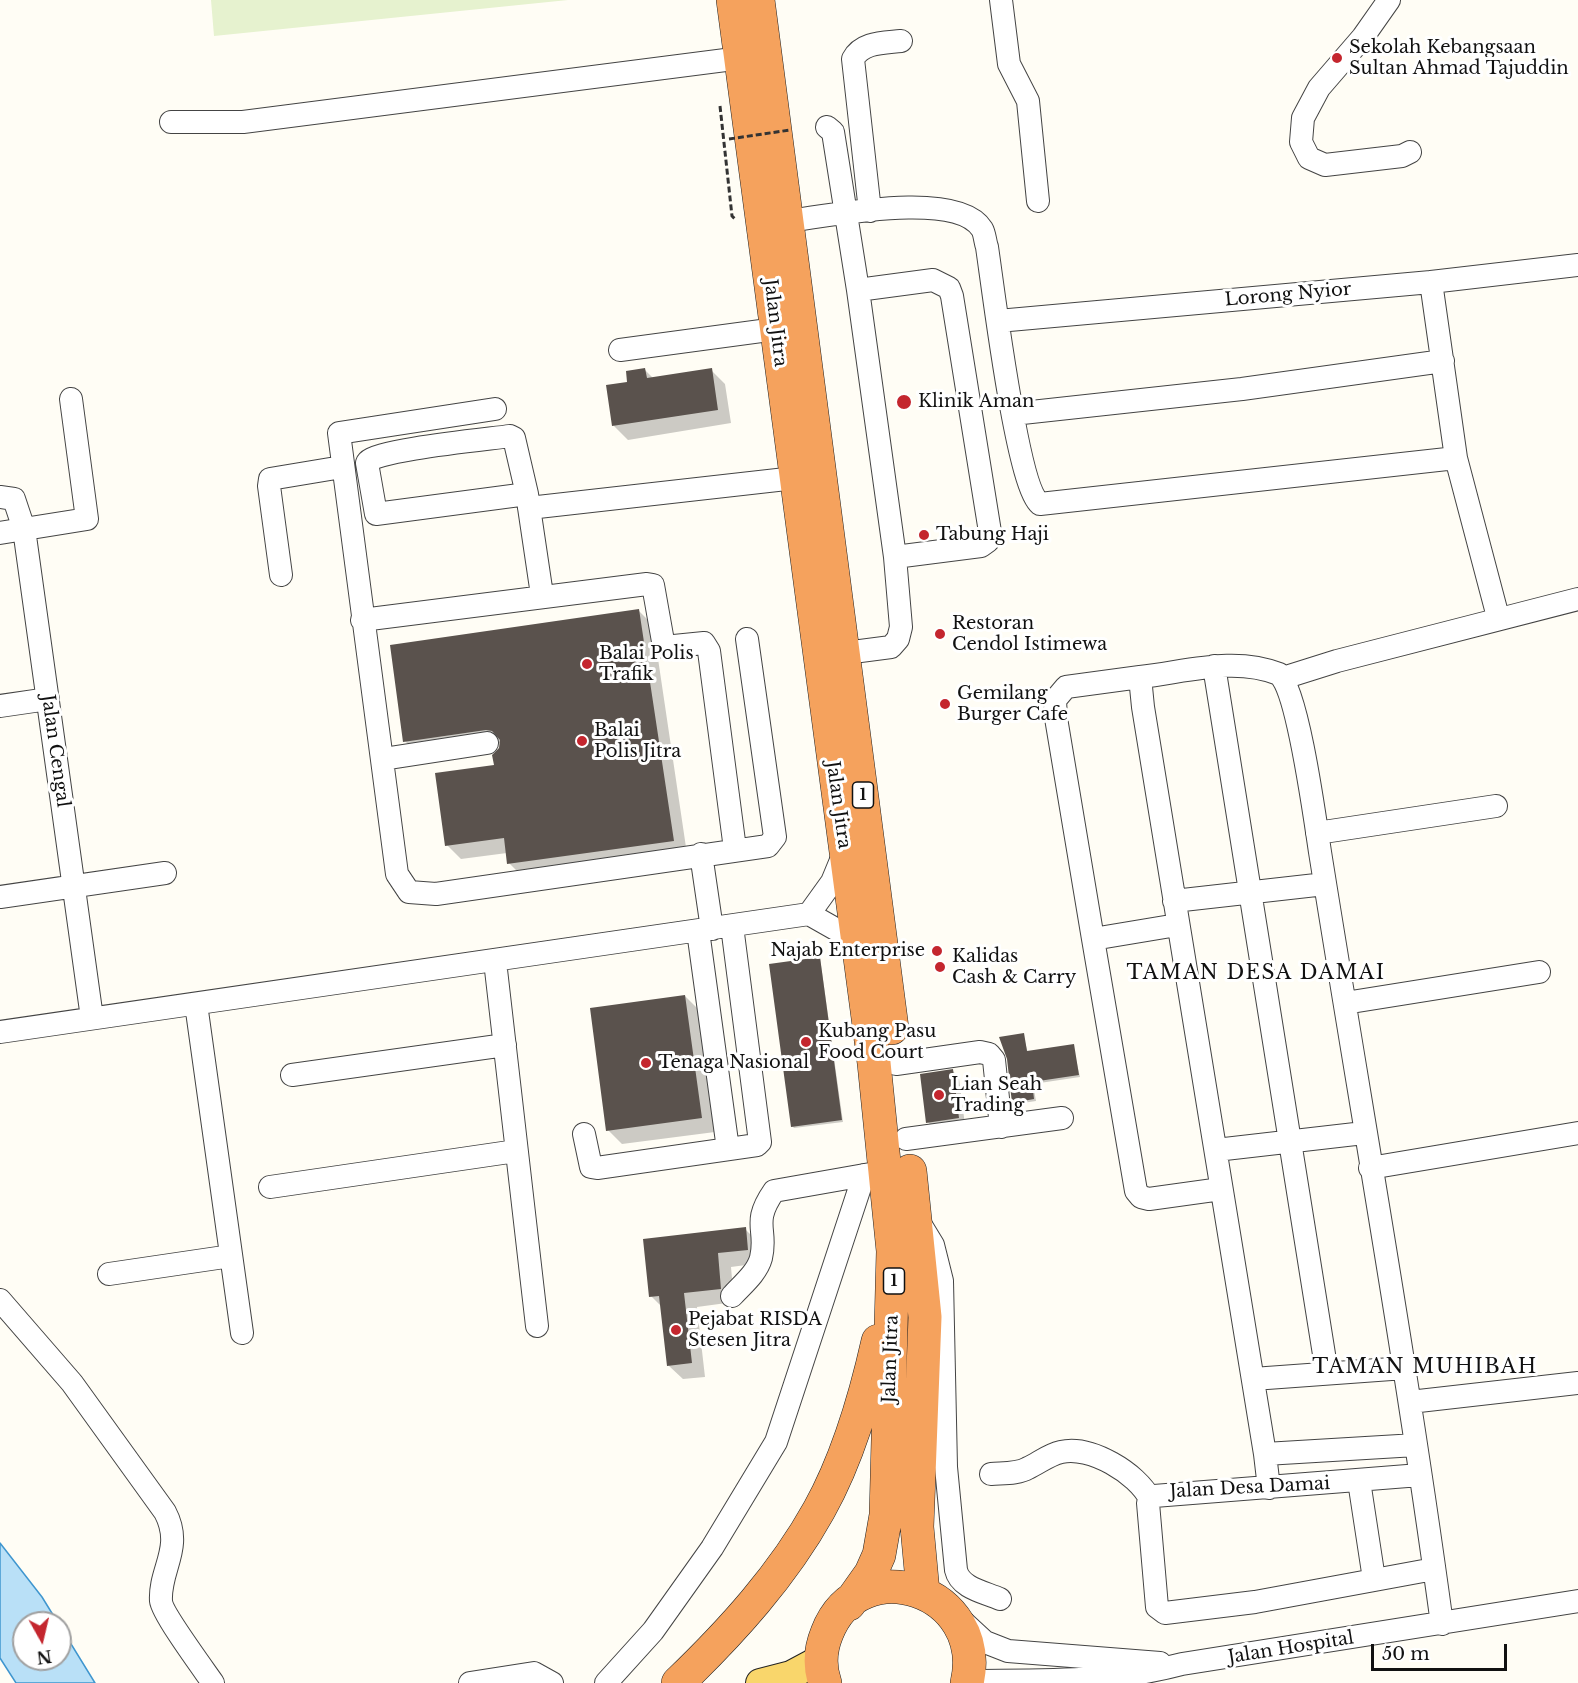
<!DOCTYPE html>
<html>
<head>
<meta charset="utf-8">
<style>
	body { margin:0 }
	#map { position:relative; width:1578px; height:1683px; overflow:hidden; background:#fffdf5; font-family:"Libre Baskerville",serif }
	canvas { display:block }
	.north { position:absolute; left:12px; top:1611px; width:60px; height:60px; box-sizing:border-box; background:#fff; border:2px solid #a0a0a0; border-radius:50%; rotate:172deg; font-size:16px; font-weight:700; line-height:24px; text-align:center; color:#111 }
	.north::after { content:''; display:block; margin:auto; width:21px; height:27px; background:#c4262e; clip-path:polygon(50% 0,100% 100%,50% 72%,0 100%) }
	.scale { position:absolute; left:1371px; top:1644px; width:136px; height:27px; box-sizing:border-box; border:3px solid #111; border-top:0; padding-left:8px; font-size:18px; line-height:21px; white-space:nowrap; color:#111; -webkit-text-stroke:4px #fff; paint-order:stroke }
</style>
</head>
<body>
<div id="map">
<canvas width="1578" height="1683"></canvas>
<div class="north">N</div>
<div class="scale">50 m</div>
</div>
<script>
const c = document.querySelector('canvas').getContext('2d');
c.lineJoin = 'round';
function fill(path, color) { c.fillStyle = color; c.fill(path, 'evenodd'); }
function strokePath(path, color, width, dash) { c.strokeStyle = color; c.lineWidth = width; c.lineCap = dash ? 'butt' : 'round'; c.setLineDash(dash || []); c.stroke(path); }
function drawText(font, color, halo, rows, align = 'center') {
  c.font = font + ' "Libre Baskerville",serif'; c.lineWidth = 6; c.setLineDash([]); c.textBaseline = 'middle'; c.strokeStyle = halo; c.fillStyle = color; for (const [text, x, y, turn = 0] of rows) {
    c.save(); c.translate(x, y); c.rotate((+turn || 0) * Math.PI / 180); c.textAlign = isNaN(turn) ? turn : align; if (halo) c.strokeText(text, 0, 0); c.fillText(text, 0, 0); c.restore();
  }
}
const pitch = new Path2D(`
	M211,0h357l-354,36z`);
const water = new Path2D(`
	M0,1543l42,54 16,26h-34v36h36v-33l35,57h-79l-16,-25z`);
const shadow = new Path2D(`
	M645,370l9,9 57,-9 14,14 6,39 -103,17 -14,-14 15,-43z
	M639,611l14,14 34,229 -164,23 -14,-14 -2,-10 -46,6 -14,-14 48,-78 6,-24 -82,12 -14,-14z
	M820,958l23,164 -49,6 -2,-2z
	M685,996l14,14 16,122 -93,12 -14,-14z
	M1023,1035l5,18 45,-7 7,31 -47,7 3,17 -20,3 -3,-2z
	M953,1071l6,7 6,47 -31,4 -6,-7z
	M745,1229l14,14 2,20 -30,4 3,35 -37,5 8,70 -22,2 -14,-13 -7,-59 -11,-11z`);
const building = new Path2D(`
	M645,368l2,10 65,-10 6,42 -106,16 -6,-41 21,-3 -1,-11z
	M639,609l35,232 -167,23 -3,-26 -59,8 -10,-73 59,-8 -2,-10 7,-7 1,-8 -8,-9 -6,-1 -83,12 -13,-97z
	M820,957l22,163 -51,7 -22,-163z
	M685,995l17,123 -96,13 -16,-123z
	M1024,1033l3,18 47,-7 5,31 -47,7 2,17 -22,4 -5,-44 -8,-22z
	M953,1069l6,49 -33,5 -6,-49z
	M746,1227l2,23 -30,3 3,36 -37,4 8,70 -25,3 -8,-70 -10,1 -6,-58z`);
const path = new Path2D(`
	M720,106l12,110 4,4`);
const minor = new Path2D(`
	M1001,0l8,64 19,37 10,100
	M1389,0l-26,37 -44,51 -16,30 -2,24 8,16 16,7 77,-9 8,-4
	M171,122h72l498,-64
	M827,127l6,5 25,158 37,267 6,70 -3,12 -7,8 -46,6
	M870,211l-17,-152c9,-17 30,-16 48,-18
	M788,221c41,-5 169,-32 194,8 3,5 3,13 5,18 6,40 30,239 53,257l416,-46
	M1431,282l25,176 42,159
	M858,290l75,-10 16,8 3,8 38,236 -2,9 -7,5 -86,11
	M998,321l433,-39 147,-17
	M620,350l156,-21
	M495,409l-156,24 58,441 12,18 27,2 332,-48 7,-9 -28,-198
	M1013,414l229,-25 201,-28
	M527,494l-151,20 -9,-51c4,-13 123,-24 143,-27l4,2 13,56 15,101
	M0,497l14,2 10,30 68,489
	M529,508l266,-30
	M0,533l87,-14 -16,-120
	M281,575l-12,-89 1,-7 72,-12
	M362,620l285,-36 6,1 11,62 40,-4 5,8 26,198
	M1214,666l113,707
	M1140,677l-74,10 -11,13 1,18 37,221 84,-14
	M1283,678l54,-17 241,-62
	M0,706l48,-7
	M383,759l104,-16
	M1317,833l179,-27
	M701,854l11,75
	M0,897l165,-24
	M1174,901l151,-17
	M809,914l23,-32 12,-29
	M698,931l30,218
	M1093,939l43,252 5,6 8,2 72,-10
	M495,961l42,365
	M1345,1003l194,-31
	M196,1004l46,329
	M0,1032l809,-118 30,17 19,19
	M896,1064l84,-12 9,2 5,6 7,67
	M292,1075l213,-30
	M584,1134l7,33 6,1 160,-23 3,-3 -28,-216
	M906,1139l156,-21
	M1216,1150l148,-17
	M1370,1168l208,-35
	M270,1187l246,-36
	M919,1222l14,23 9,36 4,186 10,103c4,18 28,22 44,29
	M109,1274l122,-18
	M732,1296c10,-11 25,-23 29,-38 7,-29 -10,-34 13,-67l102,-18
	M0,1300l72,83 93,129c19,36 -6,57 -4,89 1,12 43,69 52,82
	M1253,1379l152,-11
	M1410,1402l168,-19
	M1265,1454l151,-9
	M991,1474c12,-1 27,0 37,-6 11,-5 20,-13 33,-16 29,-7 76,21 89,47
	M1420,1475l-266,21 -6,7 9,104 8,6 90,-11 179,-33
	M1359,1481l15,98
	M1269,1488l-4,-34 -122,-747 -3,-30c46,-5 94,-21 139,-3 19,18 36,145 41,178 41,257 87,514 122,772
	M959,1618l26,24 23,9 152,12
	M967,1681c73,-1 145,2 215,-17l396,-63
	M470,1683l64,-10 18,10
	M606,1683l47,-52 59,-83 64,-106 88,-267`);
const major = new Path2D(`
	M760,1683l31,-8 30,-16`);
const highway = new Path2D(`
	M733,0l141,1063 19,188 -7,264 -7,40 -8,18 -22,31
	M758,0l134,1028
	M910,1171l15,146 -8,210 6,65
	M678,1683c53,-51 105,-108 141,-173 29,-52 46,-111 59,-169
	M825,1683c-6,-17 -5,-33 2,-50 33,-85 161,-43 140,50`);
const pathBridge = new Path2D(`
	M729,139l61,-9`);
const markers = [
	[1337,58,6,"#c4262e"],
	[904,402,8,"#c4262e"],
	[924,535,6,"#c4262e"],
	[940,634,6,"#c4262e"],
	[587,664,6,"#c4262e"],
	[945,704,6,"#c4262e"],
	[582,741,6,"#c4262e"],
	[937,951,6,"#c4262e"],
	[940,967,6,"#c4262e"],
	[806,1042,6,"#c4262e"],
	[646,1063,6,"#c4262e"],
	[939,1095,6,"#c4262e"],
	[676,1330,6,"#c4262e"]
];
const shields = [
	[863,795,21],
	[894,1281,21]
];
const shieldNames = [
	["1",863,795],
	["1",894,1281]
];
const poiNames = [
	["Sekolah Kebangsaan",1349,48],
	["Sultan Ahmad Tajuddin",1349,69],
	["Klinik Aman",918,402],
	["Tabung Haji",936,535],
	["Restoran",952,624],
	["Cendol Istimewa",952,645],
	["Balai Polis",599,654],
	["Trafik",599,675],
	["Gemilang",957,694],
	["Burger Cafe",957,715],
	["Balai",594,731],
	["Polis Jitra",594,752],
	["Najab Enterprise",925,951,"right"],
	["Kalidas",952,957],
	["Cash & Carry",952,978],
	["Kubang Pasu",818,1032],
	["Food Court",818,1053],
	["Tenaga Nasional",658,1063],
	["Lian Seah",951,1085],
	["Trading",951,1106],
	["Pejabat RISDA",688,1320],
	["Stesen Jitra",688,1341]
];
const streetNames = [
	["Lorong Nyior",1288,295,-5],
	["Jalan Jitra",775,323,83],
	["Jalan Cengal",55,751,82],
	["Jalan Jitra",838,805,82],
	["Jalan Jitra",891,1359,-88],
	["Jalan Desa Damai",1250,1488,-3],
	["Jalan Hospital",1291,1648,-9]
];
const neighbourhoodNames = [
	["TAMAN DESA DAMAI",1256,973],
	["TAMAN MUHIBAH",1425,1367]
];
fill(pitch, '#e6f2cf');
fill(water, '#b9e0f7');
strokePath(water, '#3f96cf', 1.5);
fill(shadow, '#0003');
fill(building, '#5a524d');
strokePath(minor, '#444', 24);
strokePath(major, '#222', 30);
strokePath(highway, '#222', 34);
strokePath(path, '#333', 3, [6, 3]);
strokePath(minor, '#fff', 22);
strokePath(major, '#f9d66b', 28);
strokePath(highway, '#f5a25d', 33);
strokePath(pathBridge, '#333', 3, [6, 3]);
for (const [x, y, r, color] of markers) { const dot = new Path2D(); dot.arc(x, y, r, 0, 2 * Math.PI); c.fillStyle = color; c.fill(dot); strokePath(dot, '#fff', 2); }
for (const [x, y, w] of shields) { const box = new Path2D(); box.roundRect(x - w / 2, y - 13, w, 26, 4.5); c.fillStyle = '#fff'; c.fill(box); strokePath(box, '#111', 1.5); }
drawText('bold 16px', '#111', null, shieldNames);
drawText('18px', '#111', '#fff', poiNames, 'left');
drawText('18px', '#111', '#fff', streetNames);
c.letterSpacing = '1.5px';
drawText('20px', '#111', '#fff', neighbourhoodNames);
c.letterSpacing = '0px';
</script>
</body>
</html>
